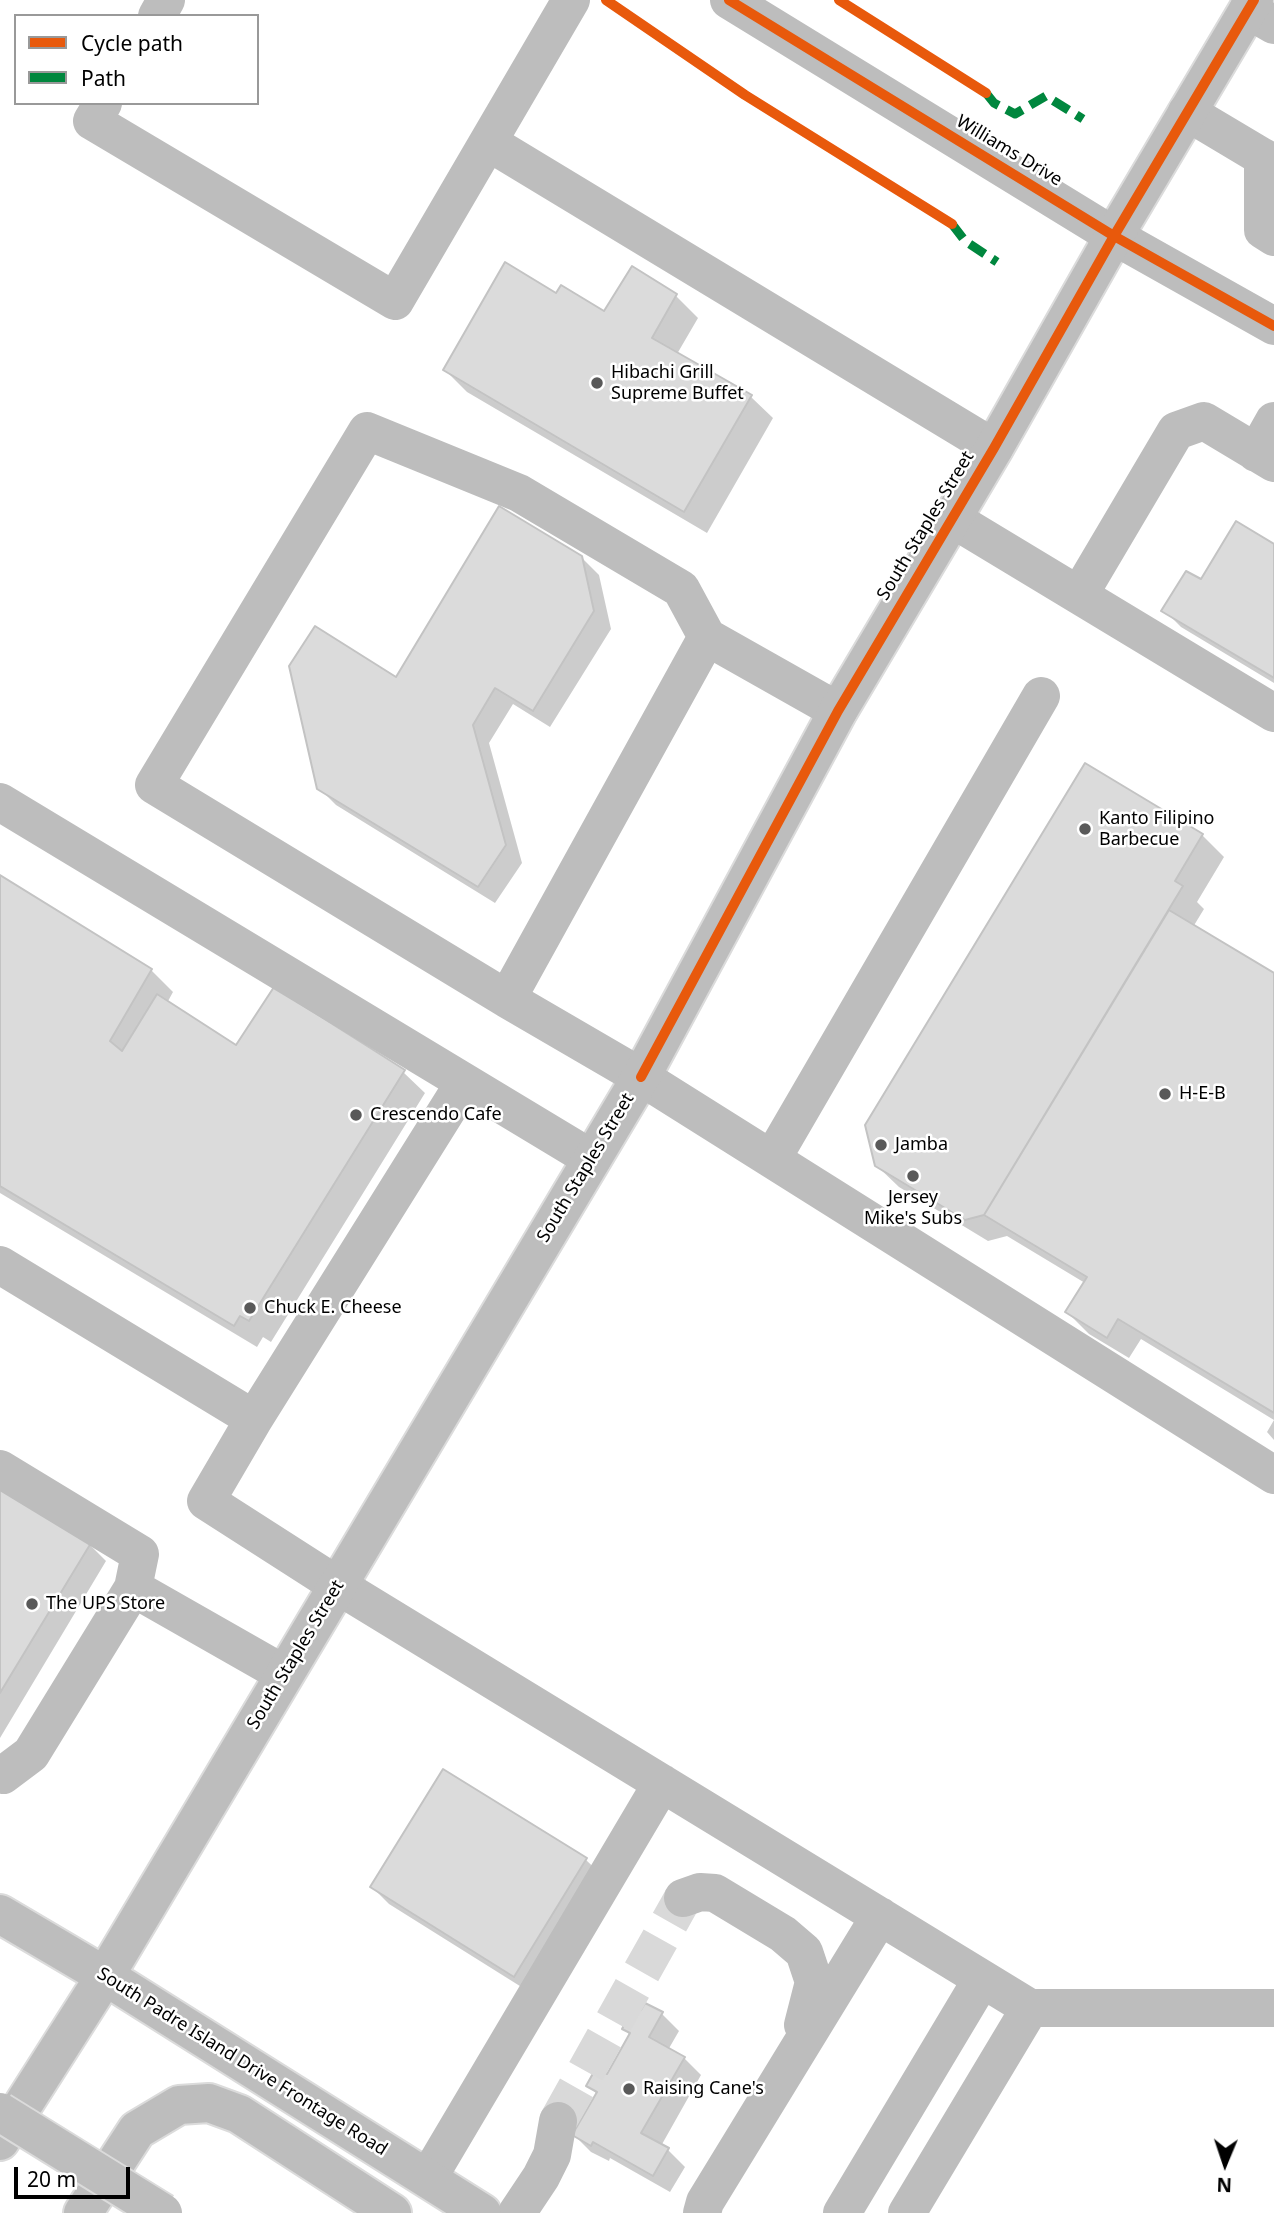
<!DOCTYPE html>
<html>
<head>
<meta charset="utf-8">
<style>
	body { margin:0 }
	#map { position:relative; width:1274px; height:2213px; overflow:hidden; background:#fff; font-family:"Noto Sans",sans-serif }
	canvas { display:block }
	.legend { position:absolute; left:14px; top:14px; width:245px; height:91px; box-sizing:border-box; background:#fff; border:2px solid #999; margin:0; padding:9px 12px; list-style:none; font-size:21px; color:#000 }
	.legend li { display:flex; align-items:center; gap:14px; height:35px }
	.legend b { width:35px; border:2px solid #999 }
	.north { position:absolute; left:1190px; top:2129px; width:70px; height:70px; -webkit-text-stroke:5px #fff; paint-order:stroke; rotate:182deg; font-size:19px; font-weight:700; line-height:28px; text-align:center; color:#000 }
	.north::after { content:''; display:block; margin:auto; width:24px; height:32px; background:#000; clip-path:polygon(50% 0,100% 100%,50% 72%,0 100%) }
	.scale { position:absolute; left:14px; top:2167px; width:116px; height:32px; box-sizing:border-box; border:4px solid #000; border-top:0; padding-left:9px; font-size:21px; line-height:24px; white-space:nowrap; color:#000; -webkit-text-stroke:5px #fff; paint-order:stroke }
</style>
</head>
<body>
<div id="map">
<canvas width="1274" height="2213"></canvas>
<ul class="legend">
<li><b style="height:9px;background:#e8590c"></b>Cycle path</li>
<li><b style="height:9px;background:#00873e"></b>Path</li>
</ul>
<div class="north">N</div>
<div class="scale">20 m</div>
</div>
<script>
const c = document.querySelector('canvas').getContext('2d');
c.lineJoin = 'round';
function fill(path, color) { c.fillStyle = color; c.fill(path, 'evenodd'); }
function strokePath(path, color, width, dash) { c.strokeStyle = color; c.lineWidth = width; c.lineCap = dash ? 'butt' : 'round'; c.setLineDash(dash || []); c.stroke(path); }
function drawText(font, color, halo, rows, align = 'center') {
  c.font = font + ' "Noto Sans",sans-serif'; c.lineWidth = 5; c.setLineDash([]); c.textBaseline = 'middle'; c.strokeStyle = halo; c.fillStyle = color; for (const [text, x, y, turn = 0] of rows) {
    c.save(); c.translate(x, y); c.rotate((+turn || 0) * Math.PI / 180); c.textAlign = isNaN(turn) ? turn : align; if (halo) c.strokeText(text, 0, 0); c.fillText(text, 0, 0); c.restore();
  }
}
const shadow = new Path2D(`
	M557,296l48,17 71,-17 22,22 -21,36 74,43 22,21 -66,115 -240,-141 -22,-22z
	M1274,546v137l-93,-56 -17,-17 38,-28z
	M581,557l18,18 12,54 -61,98 -37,-23 -24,39 33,120 -27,40 -159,-98 -17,-17 78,-108z
	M1085,765l117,70 22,22 -27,45 7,7 -11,18 81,48v465l-7,-8 7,-12 -133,-81 -12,19 -40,-24 -22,-22 18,-29 -78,-47 -19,5 -89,-54 -23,-22z
	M0,877l151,93 22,22 -6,11 70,44 166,25 22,21 -154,249 -8,-5 -6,10 -257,-154z
	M0,1488l89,56 17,17 -106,177z
	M586,1860l17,16 -72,117 -142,-89 -17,-17z
	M641,2012l21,2 17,17 -11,19 16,8 17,17 -40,71 7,4 17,17 -15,25 -60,-34 -1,3 -18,-9 -17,-17 23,-41 -9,-9 20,-9 22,-41 -6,-6z`);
const building = new Path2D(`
	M505,262l51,31 5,-8 43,26 28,-45 45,28 -25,44 100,57 -68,117 -241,-142z
	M499,506l83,50 12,55 -61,100 -38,-23 -22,37 33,120 -28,42 -161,-98 -28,-123 26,-40 81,51z
	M1236,521l38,23v134l-113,-67 25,-40 15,8z
	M1085,763l118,71 -28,47 8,5 -199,329 -19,5 -90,-54 -10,-41z
	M0,875l152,94 -42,72 12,10 35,-57 79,51 38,-58 131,83 -156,251 -9,-5 -6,10 -234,-140z
	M1169,910l105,63v440l-156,-94 -11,19 -42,-26 22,-35 -103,-62z
	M0,1485l91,58 -91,150z
	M443,1769l144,89 -73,119 -144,-90z
	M645,2003l18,9 -14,25 36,20 -44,76 28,15 -16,28 -60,-34 -2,4 -19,-11 25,-43 -11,-6 10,-18 11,6 23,-41 -8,-4 12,-23 7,4z`);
const minorTunnel = new Path2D(`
	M558,2121l125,-223`);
const minor = new Path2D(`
	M729,0l385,236 160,90
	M1248,10l26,15
	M157,16l9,-16
	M103,103l-11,18 303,180 176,-301
	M1187,112l87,52
	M488,142l506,306
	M1263,157v73l11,7
	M1256,453l18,-32
	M951,518l323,195
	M1079,595l97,-164 28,-10 70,42
	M838,711l-131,-74 -200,362 134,78 633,398
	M0,802l592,357
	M507,999l-353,-214 213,-354 152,62 162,96 26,48
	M464,1083l-210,336 -48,82 131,84 693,423h244
	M772,1159l269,-463
	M0,1265l254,154
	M0,1469l140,85 -7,34 -102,166 -28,21 -3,-1
	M133,1588l151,86
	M683,1898l17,-6 15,1 68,41 21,18 10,30 -11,43
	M428,2178l234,-395
	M517,2213l24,-36 11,-22 6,-34
	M702,2213l3,-11 175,-286
	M842,2213l140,-234
	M907,2213l123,-205`);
const major = new Path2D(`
	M0,1914l105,62 377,237
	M0,2141l105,-165 536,-899 197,-366 156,-263 120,-212 140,-236
	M83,2213l54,-83 42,-25 30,-2 30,11 153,99`);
const highwayBridge = new Path2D(`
	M0,2112l163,101`);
const quiet = new Path2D(`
	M986,93l8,10 21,11 31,-18 37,23
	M952,224l13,17 32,21`);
const cycleway = new Path2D(`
	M606,0l139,95 207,129
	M729,0l385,236 160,90
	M839,0l147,93
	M641,1077l197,-366 156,-263 120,-212 140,-236`);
const markers = [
	[597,383,7,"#595959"],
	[1085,829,7,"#595959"],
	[1165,1094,7,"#595959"],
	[356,1115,7,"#595959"],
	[881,1145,7,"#595959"],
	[913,1176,7,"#595959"],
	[250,1308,7,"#595959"],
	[32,1604,7,"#595959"],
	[629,2089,7,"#595959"]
];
const streetNames = [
	["Williams Drive",1009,151,31],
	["South Staples Street",926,526,-59],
	["South Staples Street",586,1168,-59],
	["South Staples Street",296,1655,-59],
	["South Padre Island Drive Frontage Road",242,2062,32]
];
const poiNames = [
	["Hibachi Grill",611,373],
	["Supreme Buffet",611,394],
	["Kanto Filipino",1099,819],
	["Barbecue",1099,840],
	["H-E-B",1179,1094],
	["Crescendo Cafe",370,1115],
	["Jamba",895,1145],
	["Jersey",913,1198,"center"],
	["Mike's Subs",913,1219,"center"],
	["Chuck E. Cheese",264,1308],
	["The UPS Store",46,1604],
	["Raising Cane's",643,2089]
];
fill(shadow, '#0003');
fill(building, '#dbdbdb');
strokePath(building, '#c3c3c3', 2);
strokePath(minorTunnel, '#d9d9d9', 38, [38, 19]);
strokePath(major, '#dbdbdb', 42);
strokePath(minor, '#bdbdbd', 38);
strokePath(major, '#bdbdbd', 38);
strokePath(highwayBridge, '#dbdbdb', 42, []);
strokePath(highwayBridge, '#bdbdbd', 38);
strokePath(quiet, '#00873e', 9, [18, 9]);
strokePath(cycleway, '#e8590c', 10);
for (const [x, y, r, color] of markers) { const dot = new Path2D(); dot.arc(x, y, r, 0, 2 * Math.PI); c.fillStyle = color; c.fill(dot); strokePath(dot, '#fff', 2.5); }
drawText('18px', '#000', '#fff', streetNames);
drawText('18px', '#000', '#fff', poiNames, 'left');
</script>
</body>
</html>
